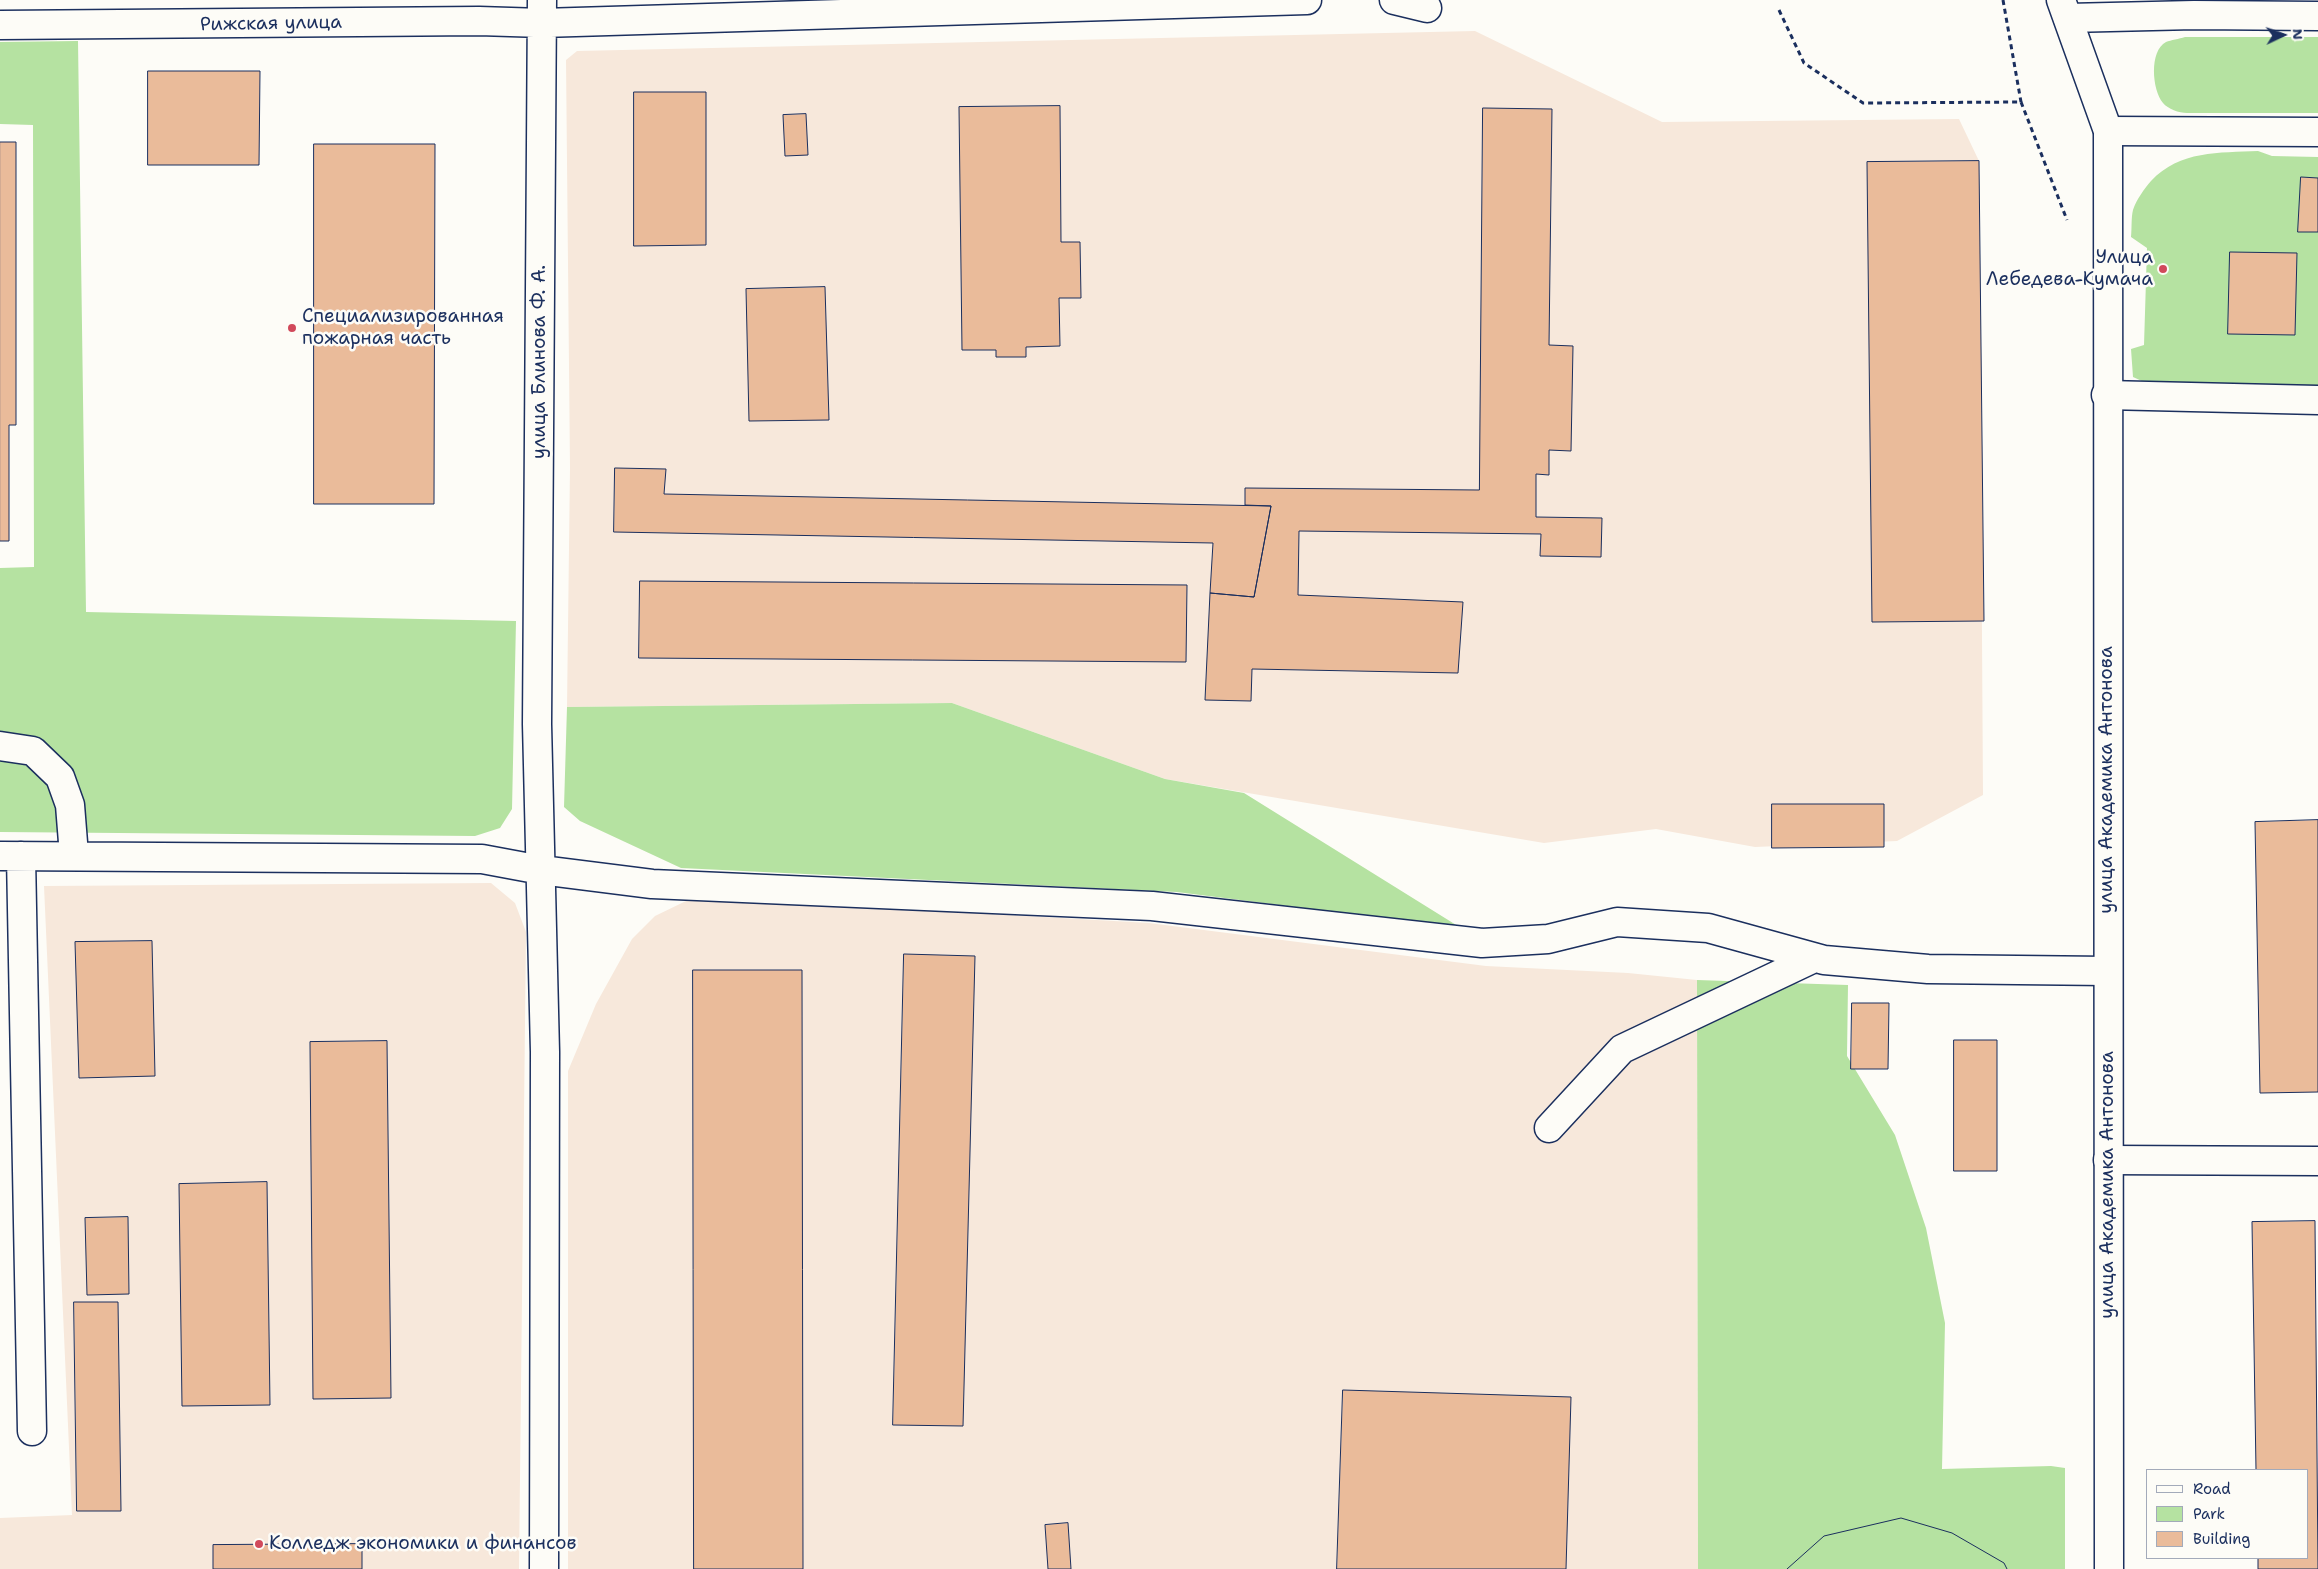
<!DOCTYPE html>
<html>
<head>
<meta charset="utf-8">
<style>
	body { margin:0 }
	#map { position:relative; width:2318px; height:1569px; overflow:hidden; background:#fdfcf7; font-family:"Shantell Sans",sans-serif }
	canvas { display:block }
	.legend { position:absolute; left:2146px; top:1469px; width:162px; height:90px; box-sizing:border-box; background:#fdfcf7; border:1px solid #a3aaba; margin:0; padding:6px 9px; list-style:none; font-size:15px; color:#1b2f5e }
	.legend li { display:flex; align-items:center; gap:10px; height:25px }
	.legend b { width:25px; border:1px solid #a3aaba }
	.north { position:absolute; left:2258px; top:10px; width:50px; height:50px; -webkit-text-stroke:4px #fdfcf7; paint-order:stroke; rotate:87deg; font-size:14px; font-weight:700; line-height:20px; text-align:center; color:#1b2f5e }
	.north::after { content:''; display:block; margin:auto; width:18px; height:22px; background:#1b2f5e; clip-path:polygon(50% 0,100% 100%,50% 72%,0 100%) }
</style>
</head>
<body>
<div id="map">
<canvas width="2318" height="1569"></canvas>
<ul class="legend">
<li><b style="height:6px;background:#fdfcf7"></b>Road</li>
<li><b style="height:14px;background:#b5e2a1"></b>Park</li>
<li><b style="height:14px;background:#eabb9a"></b>Building</li>
</ul>
<div class="north">N</div>
</div>
<script>
const c = document.querySelector('canvas').getContext('2d');
c.lineJoin = 'round';
function fill(path, color) { c.fillStyle = color; c.fill(path, 'evenodd'); }
function strokePath(path, color, width, dash) { c.strokeStyle = color; c.lineWidth = width; c.lineCap = dash ? 'butt' : 'round'; c.setLineDash(dash || []); c.stroke(path); }
function drawText(font, color, halo, rows, align = 'center') {
  c.font = font + ' "Shantell Sans",sans-serif'; c.lineWidth = 5; c.setLineDash([]); c.textBaseline = 'middle'; c.strokeStyle = halo; c.fillStyle = color; for (const [text, x, y, turn = 0] of rows) {
    c.save(); c.translate(x, y); c.rotate((+turn || 0) * Math.PI / 180); c.textAlign = isNaN(turn) ? turn : align; if (halo) c.strokeText(text, 0, 0); c.fillText(text, 0, 0); c.restore();
  }
}
const built = new Path2D(`
	M1475,31l187,91 297,-3 20,42 4,634 -86,46 -142,6 -99,-18 -112,14 -379,-64 -213,-76 -385,4 3,-239 -4,-408 11,-9z
	M491,883l24,20 11,29 -7,637h-519v-51l72,-3 -28,-629z
	M711,898l438,25 337,43 142,7 69,7 1,589h-1130v-498l28,-67 36,-65 23,-23 31,-15z`);
const green = new Path2D(`
	M2185,37h133v76h-131c-8,0 -19,-4 -24,-10 -11,-13 -14,-52 3,-61 5,-2 13,-3 19,-5z
	M78,41l8,571 430,9 -4,188 -12,19 -25,8 -475,-4v-264l34,-1 -1,-442 -33,-1v-82z
	M2258,151l14,5 46,1v231l-163,-1 -22,-10 -2,-28 13,-4 3,-97 -16,-11c1,-9 0,-19 2,-27 3,-10 12,-22 18,-29 29,-31 68,-28 107,-30z
	M952,703l213,76 79,14 217,135 -284,-36 -496,-24 -101,-47 -16,-14 3,-100z
	M1697,980l151,5 -1,71 48,79 31,93 19,95 -3,146 109,-3 14,2v101h-367z`);
const building = new Path2D(`
	M148,71h112l-1,94h-111z
	M634,92h72v153l-72,1z
	M1060,106l1,136h19l1,56h-22l1,48 -34,1v10h-30v-7h-34l-3,-243z
	M1483,108l69,1 -3,236 24,1 -2,105 -22,-1v25l-13,-1v43l66,1 -1,39 -61,-1 1,-22 -242,-3 -1,64 165,7 -5,71 -206,-4 -1,32 -46,-1 5,-107 44,4 17,-91 -26,-1v-17l234,2z
	M806,114l2,41 -23,1 -2,-41z
	M0,142h16v283h-7v116h-9z
	M314,144h121l-1,360h-120z
	M1979,161l5,460 -112,1 -5,-460z
	M2301,177l17,1v54h-20z
	M2230,252l67,1 -2,82 -67,-1z
	M825,287l4,133 -80,1 -3,-132z
	M615,468l51,1 -2,25 607,12 -17,91 -44,-4 3,-50 -599,-11z
	M640,581l547,4 -1,77 -547,-4z
	M1772,804h112v43l-112,1z
	M2318,820v272l-58,1 -5,-271z
	M152,941l3,135 -76,2 -4,-136z
	M904,954l71,2 -12,470 -70,-1z
	M693,970h109l1,599h-109z
	M1852,1003h37l-1,66h-37z
	M1954,1040h43v131h-43z
	M387,1041l4,357 -78,1 -3,-357z
	M267,1182l3,223 -88,1 -3,-222z
	M128,1217l1,77 -42,1 -2,-77z
	M2315,1221l3,348h-60v-11h49v-88h-51l-4,-248z
	M74,1302h44l3,209h-44z
	M1343,1390l228,7 -5,172h-229z
	M1068,1523l3,46h-23l-3,-44z
	M362,1544v25h-149v-24z`);
const path = new Path2D(`
	M2003,0l18,102
	M1779,10l25,53 59,40 158,-1 46,118`);
const minor = new Path2D(`
	M542,0l-5,724 8,328 -1,517
	M1394,0l33,8
	M2068,18l126,-3 124,1
	M0,25l479,-4 63,2 765,-23
	M2108,131l210,1
	M2106,395l212,5
	M0,746l33,5 27,26 10,28 4,50
	M0,856l482,3 59,11 111,14 500,22 330,37 66,-4 69,-17 91,6 116,32 104,9 179,2
	M21,856l11,575
	M1549,1128l73,-79 192,-91
	M2108,1160l210,1`);
const major = new Path2D(`
	M2061,0l47,131 1,1438`);
const tram = new Path2D(`
	M1787,1569l37,-33 77,-18 51,15 52,30 3,6`);
const markers = [
	[2163,269,5,"#d1495b"],
	[292,328,5,"#d1495b"],
	[259,1544,5,"#d1495b"]
];
const streetNames = [
	["Рижская улица",271,24,-1],
	["улица Блинова Ф. А.",540,362,-90],
	["улица Академика Антонова",2107,780,-90],
	["улица Академика Антонова",2108,1185,-90]
];
const poiNames = [
	["Улица",2153,258,"right"],
	["Лебедева-Кумача",2153,280,"right"],
	["Специализированная",302,317],
	["пожарная часть",302,339],
	["Колледж экономики и финансов",269,1544]
];
fill(built, '#f7e8db');
fill(green, '#b5e2a1');
fill(building, '#eabb9a');
strokePath(building, '#1b2f5e', 1);
strokePath(minor, '#1b2f5e', 31);
strokePath(major, '#1b2f5e', 31);
strokePath(path, '#1b2f5e', 3, [5, 4]);
strokePath(minor, '#fdfcf7', 28);
strokePath(major, '#fdfcf7', 28);
strokePath(tram, '#1b2f5e', 1);
for (const [x, y, r, color] of markers) { const dot = new Path2D(); dot.arc(x, y, r, 0, 2 * Math.PI); c.fillStyle = color; c.fill(dot); strokePath(dot, '#fdfcf7', 2); }
drawText('19px', '#1b2f5e', '#fdfcf7', streetNames);
drawText('19px', '#1b2f5e', '#fdfcf7', poiNames, 'left');
</script>
</body>
</html>
